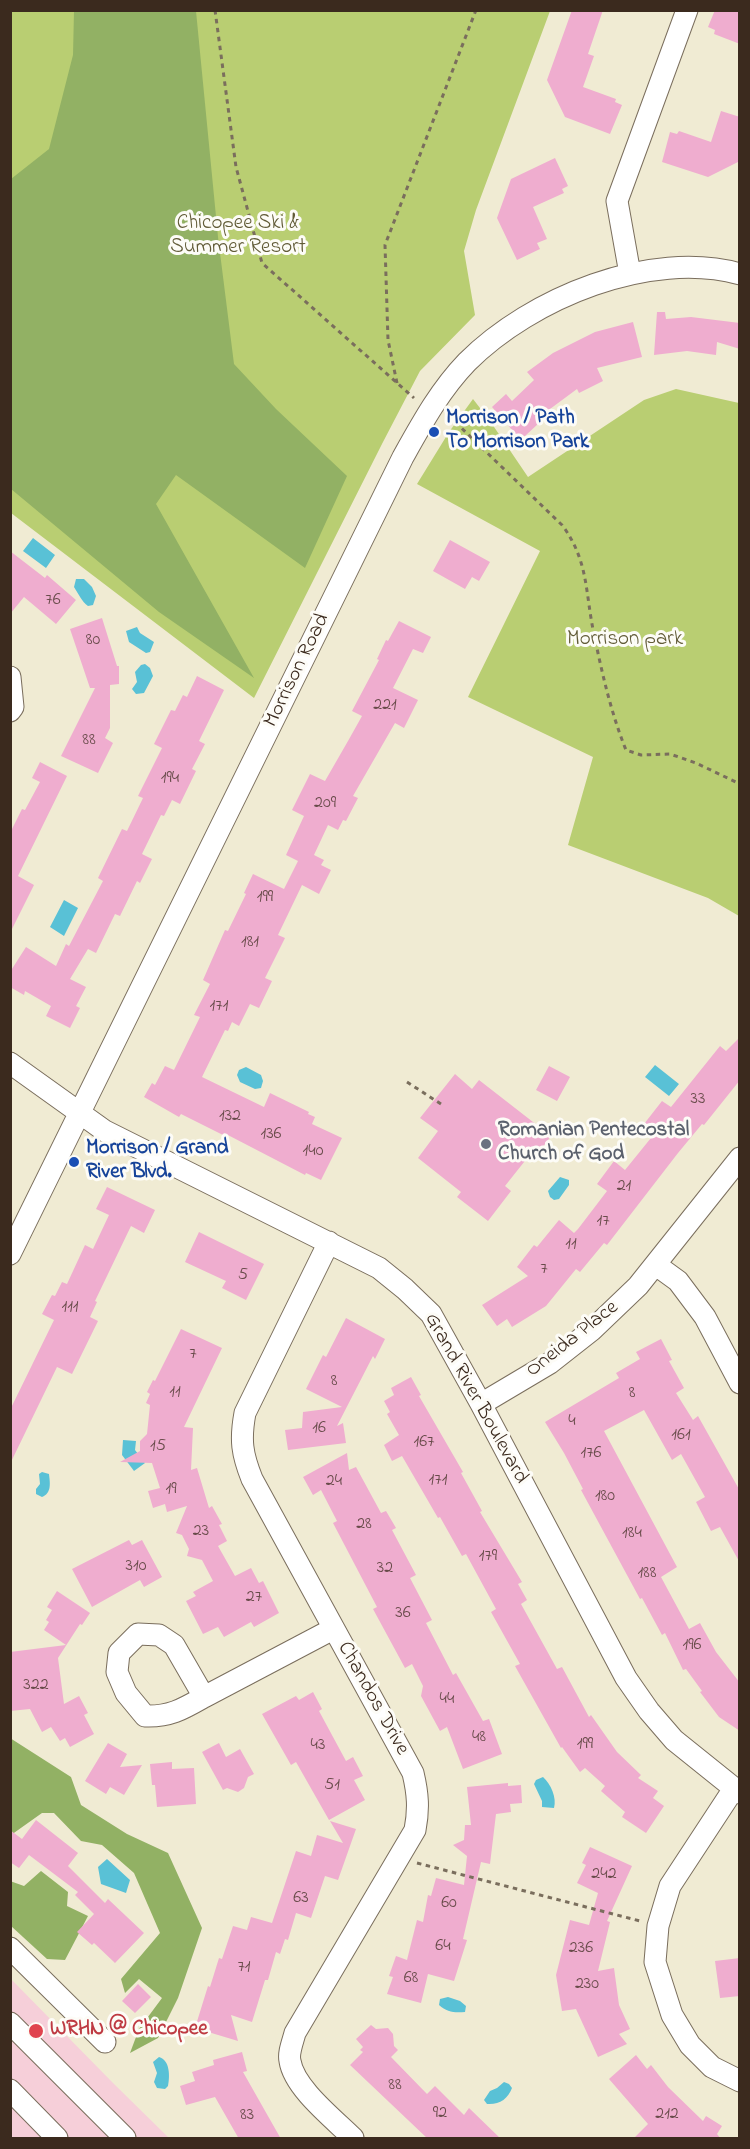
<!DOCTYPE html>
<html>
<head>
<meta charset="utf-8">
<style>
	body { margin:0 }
	#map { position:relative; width:750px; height:2149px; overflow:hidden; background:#f0ebd3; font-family:"Indie Flower",sans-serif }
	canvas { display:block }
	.frame { position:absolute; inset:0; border:12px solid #3b2a1e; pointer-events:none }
</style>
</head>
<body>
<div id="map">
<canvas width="750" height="2149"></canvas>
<div class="frame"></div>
</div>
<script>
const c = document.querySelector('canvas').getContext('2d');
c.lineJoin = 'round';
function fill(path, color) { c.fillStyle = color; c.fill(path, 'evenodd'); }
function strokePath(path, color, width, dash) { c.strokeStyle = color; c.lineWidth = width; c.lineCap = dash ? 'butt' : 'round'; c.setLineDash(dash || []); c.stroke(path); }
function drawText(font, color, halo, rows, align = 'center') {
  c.font = font + ' "Indie Flower",sans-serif'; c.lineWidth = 6; c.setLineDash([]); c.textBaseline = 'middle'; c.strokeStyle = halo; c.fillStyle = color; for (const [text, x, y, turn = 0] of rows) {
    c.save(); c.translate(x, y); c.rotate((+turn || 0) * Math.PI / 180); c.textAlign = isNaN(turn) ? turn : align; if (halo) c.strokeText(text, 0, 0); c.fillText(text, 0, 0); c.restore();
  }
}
const built = new Path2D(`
	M10,1978l103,105 56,55h-158z`);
const green = new Path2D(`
	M10,11h540l-74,199 -12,41 11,64 -55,56 -37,71 -129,256 -243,-185z
	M676,389l63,14v513l-31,-18 -140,-53 25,-88 -125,-60 72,-146 -123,-67 32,-52 24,-33 17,22 38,56 116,-77z`);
const forest = new Path2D(`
	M74,11h122l22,226 16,127 42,45 71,67 -42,92 -129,-93 -20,29 98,174 -95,-66 -148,-123v-310l38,-30 24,-94z
	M10,1738l61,39 10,28 46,29 41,19 34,75 -24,70 -20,40 -28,15 9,-24 23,-31 -23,-19 -14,14 -4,-14 39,-46 -26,-60 -32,-28 -21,-4 -27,-28h-12l-31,22z
	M41,1871l27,21 -1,14 21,10 -23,44 -18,-1 -36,-33 -1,-45 14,5z`);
const water = new Path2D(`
	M33,538l22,17 -9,13 -23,-17z
	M76,579h8l8,8 4,9 -3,9 -5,1c-6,-4 -10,-13 -14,-19z
	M137,627l3,6 14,9 -4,10 -4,1 -17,-11 -3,-11z
	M145,664l5,4 3,8 -9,17 -8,1 -4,-5 5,-7 -2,-10 6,-7z
	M64,900l14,8 -14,28 -14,-9z
	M655,1065l24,19 -10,12 -24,-19z
	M246,1067l15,8 2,6 -2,7 -6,1 -15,-7 -3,-7 2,-5z
	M560,1177l9,3v5l-10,14 -5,1 -4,-3 -2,-6z
	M123,1440l13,1 -1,9 10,13 -11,8 -12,-16z
	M42,1472l7,2c1,9 3,19 -7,23l-6,-3v-5l4,-5 -1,-10z
	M543,1777c8,7 14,21 11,31l-12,-1v-6l-8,-17 2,-4z
	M107,1859l23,21 -4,13 -25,-9 -3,-17z
	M448,1997l12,4 6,5 -1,6c-11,1 -18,0 -26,-7l1,-6z
	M159,2057c11,3 11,19 9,29l-3,3 -8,-1 -3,-6 3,-9 -4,-11z
	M504,2082l5,2 3,4c-4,11 -13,17 -25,16l-3,-4 6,-9 7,-3z`);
const building = new Path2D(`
	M572,10h31l-15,44 6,2 -11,31 33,12 -1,3 7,3 -12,29 -45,-17 -18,-37z
	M715,10h25v34l-26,-10 1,-4 -7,-3z
	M721,111l19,6v44l-32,16 -46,-15 8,-30 7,2 2,-3 32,11z
	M555,158l13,28 -6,3 2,4 -31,14 14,32 -10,4 3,6 -23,11 -20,-42 14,-39z
	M657,312h8l1,7 25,-2 49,6v26l-23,-7 -1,13 -29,-4 -33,4z
	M633,322l9,35 -45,11 6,13 -24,12 -2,-4 -27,20 2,2 -27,25 -5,3 -28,-32 14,-13 6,7 22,-21 -7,-8 26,-19 42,-21z
	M450,540l40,22 -11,19 -7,-4 -7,12 -32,-18z
	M10,551l35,27 2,-3 29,25 -20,24 -32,-27 -14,17z
	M102,618l15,48h2v18l-9,1v43l-5,10 8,5 -15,30 -37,-17 34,-68h-5l-20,-59z
	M399,621l32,16 -8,16 -10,-4 -20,39 25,12 -14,28 -9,-5 -42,73 5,2 -12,23 -3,-1 -5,10 -10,-5 -14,30 10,5 -3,5 10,5 -12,24 -17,-9 -24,50 7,3 -20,40 7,3 -13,27 -9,-4 -11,22 -7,-4 -4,9 -3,-1 -23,47 62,30 6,-14 39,19 -1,2 7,3 -3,7 30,14 -21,42 -15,-7 -1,2 -81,-42 -1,2 -42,-21 -2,3 -35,-20 8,-14 3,2 10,-19 9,4 26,-53 -6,-2 16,-31 -7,-4 22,-50 3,1 18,-37 -2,-1 9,-19 31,15 14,-28 -12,-6 18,-39 -12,-6 18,-36 15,7 23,-40 14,-25 -10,-5 27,-51 -2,-1 9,-19 2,1z
	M197,676l27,14 -25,51 6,3 -13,25 4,2 -16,33 -8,-4 -8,16 -3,-1 -19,39 10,5 -12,24 -3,-2 -17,35 -5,-2 -19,39 -8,-4 -18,30 16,8 -10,19 4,2 -10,20 -24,-12 5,-10 -26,-15 -1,4 -14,-8v-15l16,-25 30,19 10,-22 3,2 34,-65 -5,-3 24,-49 5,2 16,-33 -5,-2 24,-48 -8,-4 17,-34 4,1 8,-16 4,2z
	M40,762l27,14 -49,100 16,9 -24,48v-100l12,-24 3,1 15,-28 -8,-4z
	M740,1037v43l-36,45 -2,-1 -24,29 -71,92 -3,-2 -24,29 -4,-3 -30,37 -34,21 -5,-8 -10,7 -15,-21 46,-29 -11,-9 17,-22 3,2 22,-27 15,13 4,-4 29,-38 -10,-7 17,-23 11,9 30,-37 -11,-9 18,-23 9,6 49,-61 6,5z
	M549,1066l21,11 -13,24 -21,-11z
	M455,1074l17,15 7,-9 72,56 -15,20 -4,-4 -27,34 6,5 -23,30 -31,-24 4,-5 -43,-34 20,-27 -18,-13z
	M107,1187l48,23 -11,23 -13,-7 -36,75 2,1 -7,15 8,4 -26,53 -15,-7 -47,97v-54l44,-90 -12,-6 10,-19 3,1 7,-14 5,2 18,-39 8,4 16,-34 -13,-6z
	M199,1232l65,32 -18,36 -24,-12 4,-7 -41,-19z
	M346,1318l39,21 -10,20 -2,-3 -36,70 6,-3 3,20 -58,7 -3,-20 17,-2 1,-16 39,-5 -36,-18 17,-34 3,2z
	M181,1329l41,19 -38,79 9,1 -2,42 6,-2 12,40 3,-2 10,18 -3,1 8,16 -9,5 17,30 16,-8 8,15 4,-2 16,32 -25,14 -3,-5 -27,15 -6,-10 -15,7 -17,-33 10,-5 -3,-4 20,-11 -11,-21 -15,-4 2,-7 -7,-14 -6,-2 11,-27 -20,6 -2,-8 -12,4 -5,-17 12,-3 -8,-25 -32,-1 20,-11v-10l7,-7 3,-29 -4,-2 4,-9 -3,-2 6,-12 2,1z
	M661,1339l11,21 -3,1 15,27 -8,5 17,27 5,-4 42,75v72l-20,-36 -9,4 -15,-29 9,-5 -24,-43 -9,6 -28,-50 -40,21 73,136 -16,10 28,52 11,-6 16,29 24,31v48l-21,-14 -19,-25 2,-1 -16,-22 -3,1 -18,-37 -3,2 -20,-37 -2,1 -59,-109 2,-1 -19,-36 -19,-31 74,-44 -3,-5 24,-14 -4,-7z
	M411,1377l10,18 -2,1 44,76 -2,1 21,38 -2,1 42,70 -4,2 9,16 -6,4 36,65 5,-2 27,50 2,-2 26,37 24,23 -3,3 20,13 -5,7 11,8 -18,27 -24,-16 3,-5 -24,-21 4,-5 -20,-18 -5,4 -18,-25 -1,1 -46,-82 5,-2 -29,-52 5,-3 -30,-55 -4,2 -22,-39 -2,1 -36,-62 -10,5 -8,-16 15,-10 -12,-21 3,-2 -6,-11 10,-6 -3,-7z
	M347,1453l2,17 7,-3 25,46 5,-2 10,17 -4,2 24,45 -6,3 22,42 -6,3 27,52 3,-2 27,48 6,-2 13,35 -39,15 -16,-42 -7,4 -19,-35 2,-10 -11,-22 -7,4 -32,-59 4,-2 -44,-84 4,-2 -16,-31 -8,5 -10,-18z
	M129,1540l3,5 10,-5 20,37 -18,10 -4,-7 -48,27 -20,-38z
	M57,1591l33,22 -8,12 -2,-1 -22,34 6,46 15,-8 9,17 -4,2 10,19 -24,13 -5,-9 -5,3 -9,-14 -9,5 -12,-23 -20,2v-59l56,-7 -22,-15 5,-8 -3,-2 6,-10 -5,-3z
	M313,1692l9,17 -3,2 27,50 7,-4 10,19 -9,4 11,20 -36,20 -33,-58 -5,3 -29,-51 34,-18 3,4z
	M108,1743l19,11 -7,13 22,-2 -18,30 -14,-8 -4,7 -21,-13z
	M219,1743l7,14 14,-8 14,25 -6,3 -4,11 -6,4 -11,-4 -4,2 -21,-38z
	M172,1762v7l22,-1 2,36 -39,3 -2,-22h-3l-2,-21z
	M508,1783v3l13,-1 1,18 -12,1 1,8 -15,2 -6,50 -9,-2 -18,77 4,1 -13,41 -26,-7 -7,29 -34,-9 6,-17 -4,-1 7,-20 11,4 10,-40 6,2 5,-27 3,1 5,-18 28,7 3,-29 -14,-11 11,-5 1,-15h6l-4,-38z
	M36,1820l42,33 -10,13 37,37 3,-4 36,34 -29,30 -21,-20 -2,2 -15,-13 17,-18 -19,-19 3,-3 -49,-37 -10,13 -9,-6v-32l12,9z
	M330,1821l26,8 -18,51 -13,-4 -14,42 -15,-5 -8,27 -3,-1 -5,15 -4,-2 -8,28h-3l-13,42 -21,-7 7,26 -43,-13 13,-42 2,1 9,-29 3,1 11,-33 14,4 4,-13 21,6 24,-72 15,5 6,-21 26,8z
	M590,1847l42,19 -25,55 3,1 -12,49 16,-3 5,37 11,24 -11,5 8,10 -29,13 -22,-48 -14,2 -6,-36 14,-55 19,5 9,-32 -21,-10 9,-18 -4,-2z
	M740,1958v38l-20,2 -5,-37z
	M138,1984l13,13 -16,16 -13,-12z
	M371,2025l5,4 12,-1 5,6 1,12 4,4 -7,7 36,37 8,-8 29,29 5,-7 32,31h-73l-78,-74 13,-13 -3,-2 3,-3 -7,-8z
	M242,2052l5,19 -4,1 38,67h-42l-24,-42 -29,8 -6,-19 15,-5 -3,-9 22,-7 -1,-5z
	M636,2055l11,14 4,-4 17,22 35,34 3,-5 16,10 -5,8 4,5h-88l15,-15 -39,-45z`);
const path = new Path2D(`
	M215,10l21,157 26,96 152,135
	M397,383l-9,-43 -3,-95 91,-235
	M449,416l113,109c27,36 23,68 32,109 8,39 17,79 32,116l15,5 29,-1 26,9 44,21
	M407,1082l37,24
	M417,1863l223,58`);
const minor = new Path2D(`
	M630,274l-13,-73 70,-191
	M10,677l3,30 -3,4
	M10,1063l95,68 274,137 26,21 26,25 50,90 145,274 23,33 25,29 66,53
	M329,1242l-84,171c-5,27 -3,41 7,66l161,294c5,21 6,36 2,57l-120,203c-2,8 -7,20 -5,28 4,27 44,58 63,77
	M10,1254l393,-797c19,-34 37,-67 64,-95 64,-64 183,-113 273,-88
	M656,1265l22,16 27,36 35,66
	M481,1404l69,-41 42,-33 46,-44 102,-128
	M138,1634l21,1 15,10 30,52c-21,12 -34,20 -59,19l-19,-23 -9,-21 2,-19z
	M204,1697l129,-68
	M733,1790l-63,96 -12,40 -3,36 17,53 18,30 22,22 28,14
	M10,1948l95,94
	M10,2023l115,115
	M10,2090l47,48`);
const markers = [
	[434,432,6,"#1a4fb4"],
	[486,1144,6,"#6b7280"],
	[74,1162,6,"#1a4fb4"],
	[36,2031,8,"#e0444e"]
];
const numberNames = [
	["76",53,601],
	["80",93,641],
	["221",385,706],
	["88",89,741],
	["194",170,779],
	["209",325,804],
	["199",265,898],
	["181",250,943],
	["171",219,1007],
	["33",698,1100],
	["132",230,1117],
	["136",271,1135],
	["140",313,1152],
	["21",624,1187],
	["17",603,1222],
	["11",571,1245],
	["7",544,1270],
	["5",243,1276],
	["111",70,1308],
	["7",193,1355],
	["8",334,1382],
	["11",175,1393],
	["8",632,1394],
	["4",572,1422],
	["16",319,1429],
	["161",681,1436],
	["167",424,1443],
	["15",158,1447],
	["176",591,1454],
	["171",438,1481],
	["24",334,1482],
	["19",171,1490],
	["180",605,1497],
	["28",364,1525],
	["23",201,1532],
	["184",632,1534],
	["179",488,1557],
	["310",136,1567],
	["32",385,1569],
	["188",647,1574],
	["27",254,1598],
	["36",403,1614],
	["196",692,1646],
	["322",36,1686],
	["44",447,1700],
	["48",479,1738],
	["199",585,1745],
	["43",318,1746],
	["51",332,1786],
	["242",604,1875],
	["63",301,1899],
	["60",449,1904],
	["64",443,1947],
	["236",581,1949],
	["71",244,1968],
	["68",411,1979],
	["230",587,1985],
	["88",395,2086],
	["92",440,2114],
	["212",667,2115],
	["83",247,2116]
];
const parkNames = [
	["Chicopee Ski &",238,225],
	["Summer Resort",238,249],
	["Morrison park",625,641]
];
const transitNames = [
	["Morrison / Path",446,420],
	["To Morrison Park",446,444],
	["Morrison / Grand",86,1150],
	["River Blvd.",86,1174]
];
const streetNames = [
	["Morrison Road",298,671,-64],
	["Oneida Place",573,1340,-38],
	["Grand River Boulevard",475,1399,61],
	["Chandos Drive",372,1699,61]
];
const worshipNames = [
	["Romanian Pentecostal",498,1132],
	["Church of God",498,1156]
];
const healthNames = [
	["WRHN @ Chicopee",50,2031]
];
fill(built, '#f6cfd9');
fill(green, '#b9ce72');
fill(forest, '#92b164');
fill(water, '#59c1d6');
fill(building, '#efadcf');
strokePath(minor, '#7a6e5d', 23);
strokePath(path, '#7a6e5d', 3, [4.5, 4.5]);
strokePath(minor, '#fff', 21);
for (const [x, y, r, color] of markers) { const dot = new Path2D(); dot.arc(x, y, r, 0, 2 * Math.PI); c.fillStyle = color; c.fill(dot); strokePath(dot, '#fdfcf7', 2); }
drawText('18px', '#684b4a', null, numberNames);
drawText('21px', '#615b37', '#fdfcf7', parkNames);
drawText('bold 21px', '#164399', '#fdfcf7', transitNames, 'left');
drawText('21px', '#3b2a1e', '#fdfcf7', streetNames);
drawText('bold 21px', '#5b616d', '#fdfcf7', worshipNames, 'left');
drawText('bold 21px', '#be3a42', '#fdfcf7', healthNames, 'left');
</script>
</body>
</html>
